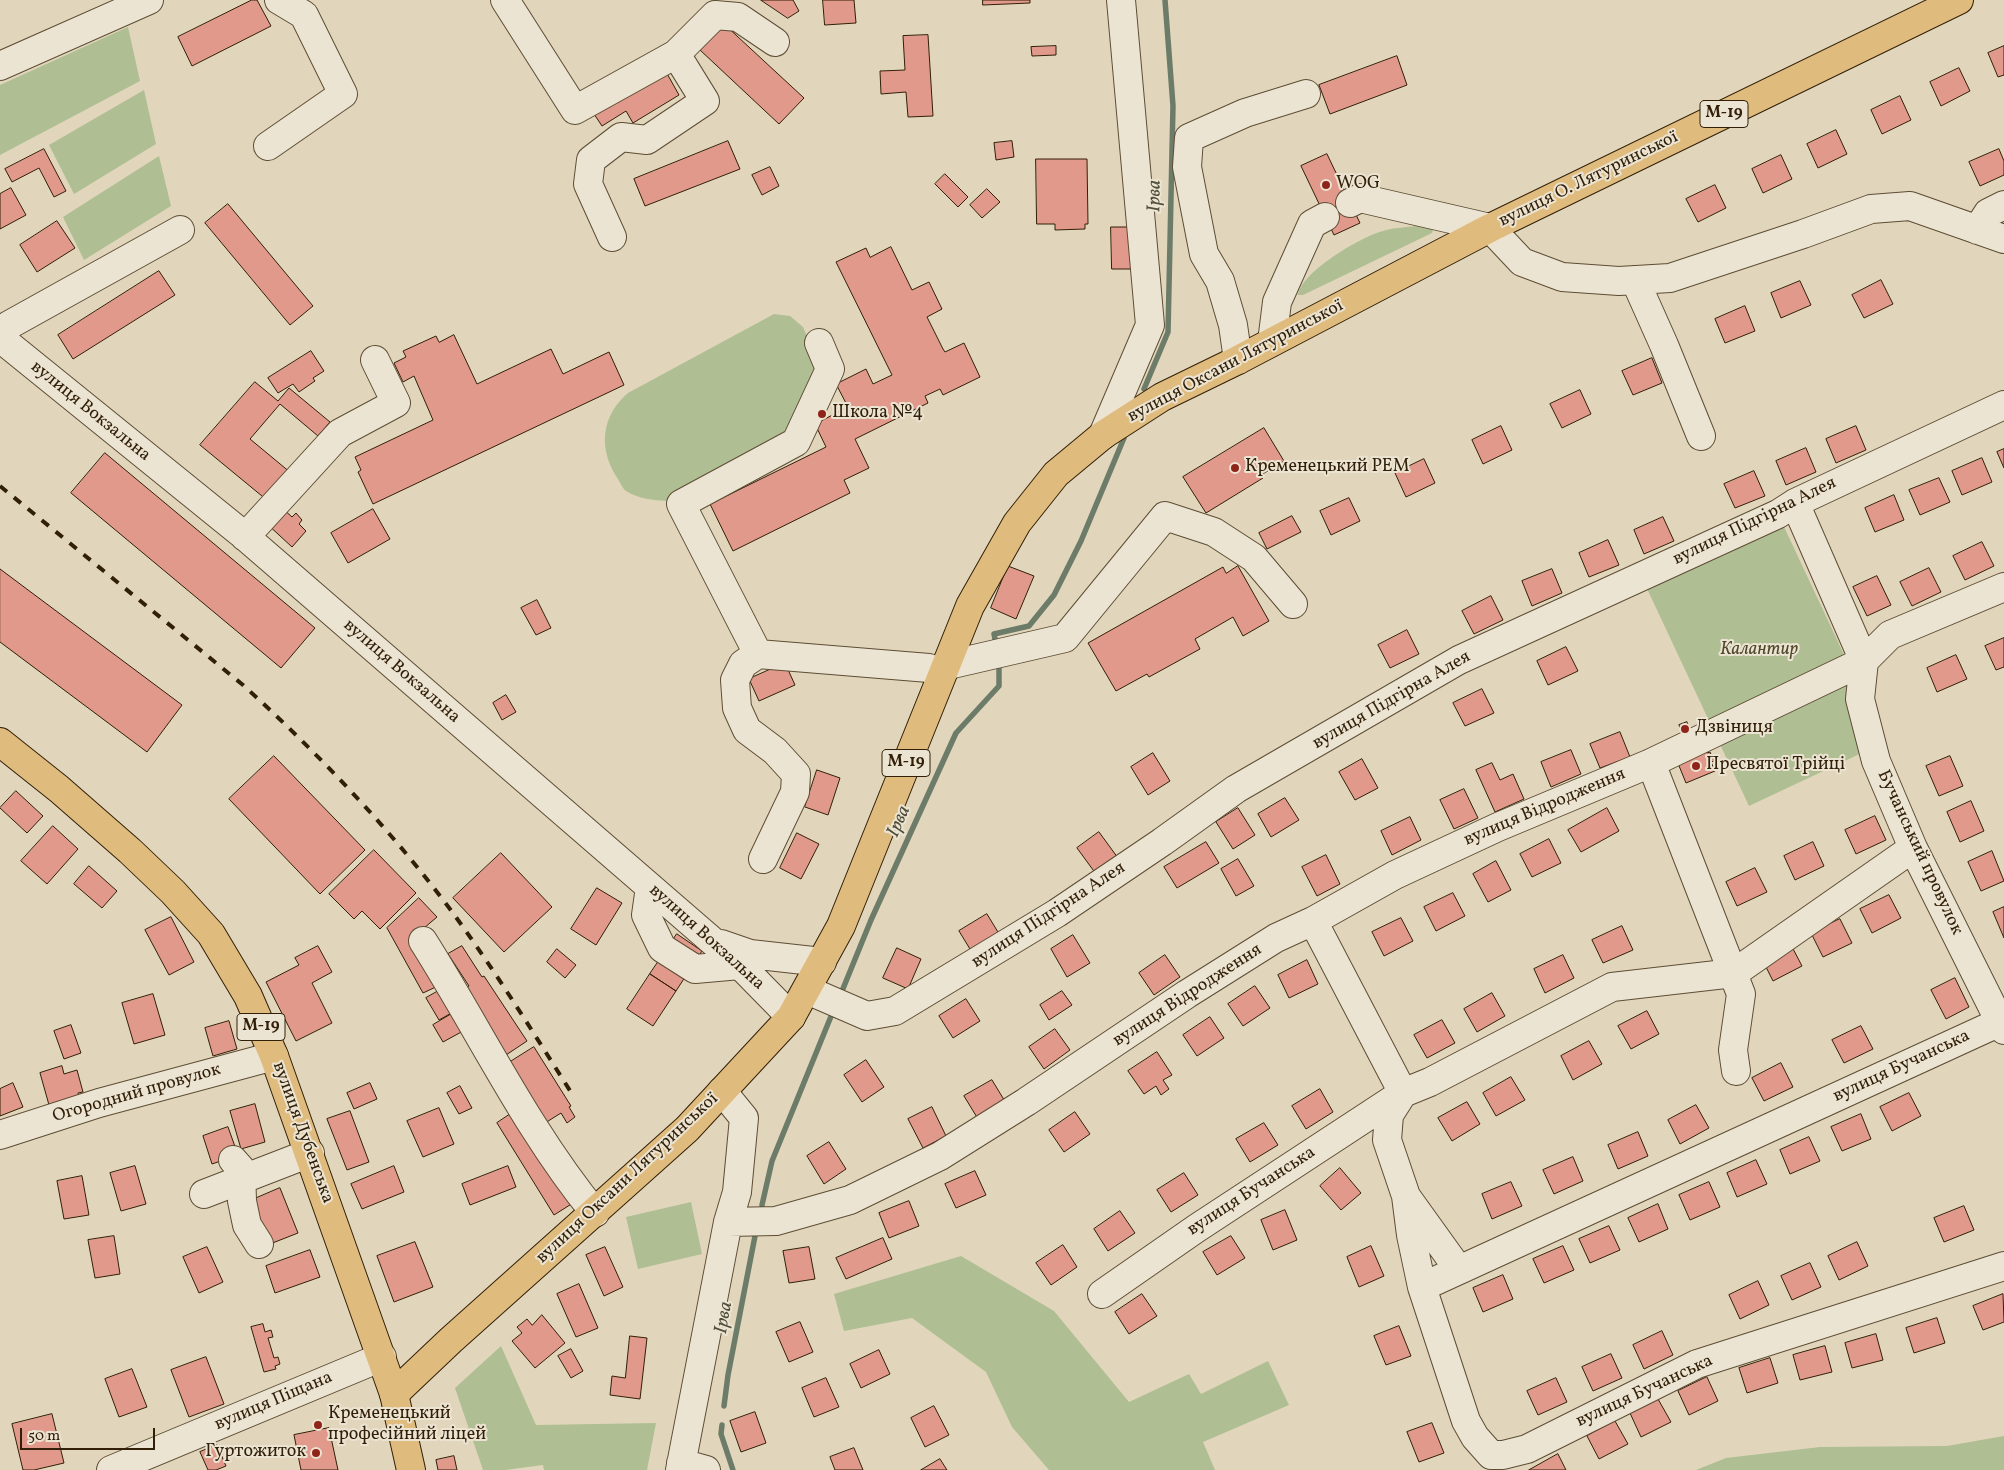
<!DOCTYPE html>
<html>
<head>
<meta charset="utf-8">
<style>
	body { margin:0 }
	#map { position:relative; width:2004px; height:1470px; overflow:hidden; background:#e1d6bb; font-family:Vollkorn,serif }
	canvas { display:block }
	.scale { position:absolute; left:20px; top:1428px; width:135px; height:22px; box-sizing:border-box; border:2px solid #311f07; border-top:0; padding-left:6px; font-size:15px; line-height:18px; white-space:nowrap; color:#311f07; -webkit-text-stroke:4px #ece4d3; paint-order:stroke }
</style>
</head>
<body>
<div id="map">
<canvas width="2004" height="1470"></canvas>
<div class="scale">50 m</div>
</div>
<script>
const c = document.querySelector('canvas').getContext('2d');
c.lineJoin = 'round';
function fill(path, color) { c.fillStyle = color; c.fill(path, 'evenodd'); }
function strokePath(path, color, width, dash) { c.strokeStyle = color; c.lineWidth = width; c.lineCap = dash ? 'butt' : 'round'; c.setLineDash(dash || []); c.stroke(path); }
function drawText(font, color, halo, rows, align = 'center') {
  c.font = font + ' Vollkorn,serif'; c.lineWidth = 4; c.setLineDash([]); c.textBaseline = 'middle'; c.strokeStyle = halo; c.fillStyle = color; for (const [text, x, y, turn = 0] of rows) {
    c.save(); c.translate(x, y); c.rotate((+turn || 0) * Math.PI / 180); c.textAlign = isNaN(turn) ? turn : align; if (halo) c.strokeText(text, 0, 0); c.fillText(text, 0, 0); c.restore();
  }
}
const green = new Path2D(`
	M128,27l12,54 -140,74v-70z
	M144,90l12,54 -82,50 -25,-49z
	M159,156l12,50 -87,54 -21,-43z
	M1427,225l5,1 1,4 -1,3 -129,62h-5c4,-23 56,-53 76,-61 16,-7 36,-7 53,-9z
	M774,314l16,2 13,11 19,43 -32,66 -123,65c-14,-1 -28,-2 -41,-10 -4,-3 -7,-11 -10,-15 -18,-29 -14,-61 12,-83z
	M1778,514l107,228 -136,64 -107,-228z
	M691,1202l11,52 -64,15 -12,-52z
	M961,1256l93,55 75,91 60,-28 12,20 67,-33 21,44 -86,37 12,28h-166l-37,-43 -26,-55 -74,-54 -68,13 -10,-37z
	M501,1346l35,79 120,-2 -9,47h-103l-1,-5 -38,5h-22l-28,-82z
	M2004,1436v34h-308l30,-12 94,-11 127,-1z`);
const stream = new Path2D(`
	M1144,389l24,-57 5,-226 -8,-106
	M995,639l-1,-5 35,-8 25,-31 27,-54 43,-103
	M840,996l31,-76 85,-187 43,-47v-18
	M762,1205l10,-44 62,-152
	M724,1406l4,-31 27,-139
	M722,1425l-1,9 12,36`);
const building = new Path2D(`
	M252,0h5l14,26 -79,40 -14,-29z
	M761,0h32l6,11 -11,7z
	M823,0h31l2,23 -31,2z
	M983,0h47v3l-47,2z
	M724,24l80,74 -25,26 -79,-74z
	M928,35l5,81 -25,1 -2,-25 -25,2 -1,-23 25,-1 -2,-34z
	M1056,46v9l-24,1 -1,-9z
	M2004,46v29l-6,2 -10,-24z
	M1397,56l10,29 -77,29 -11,-29z
	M1959,68l11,23 -29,15 -11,-24z
	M665,70l14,25 -46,28 -7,-12 -24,15 -8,-12z
	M1900,96l11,24 -29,14 -11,-24z
	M1836,130l11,24 -29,14 -11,-24z
	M728,141l12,28 -95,37 -11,-27z
	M1012,141l2,16 -18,3 -2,-17z
	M44,149l22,42 -12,6 -15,-29 -27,14 -7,-13z
	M1999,149l5,12v14l-24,11 -11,-24z
	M1327,154l33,69 -26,12 -33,-69z
	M1781,155l11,24 -29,14 -11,-24z
	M1036,159h51l1,65h-3v5l-30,1v-6h-18z
	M770,167l9,19 -17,9 -10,-20z
	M945,174l23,23 -10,10 -23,-23z
	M1715,185l11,23 -28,14 -12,-23z
	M11,188l15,27 -26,14v-35z
	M987,189l13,13 -18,16 -12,-13z
	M228,204l85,102 -23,19 -85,-102z
	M57,221l18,27 -38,24 -17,-27z
	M1111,227h19l1,42h-19z
	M891,247l21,43 17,-8 13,27 -15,8 16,32 2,3 19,-9 16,34 -37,18 -3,-6 -15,7 3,7 -73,36 14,29 -25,12 6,13 -117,58 -23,-47 116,-57 -11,-23 33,-17 -12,-23 30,-15 7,15 19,-9 -56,-113 30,-14 4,9z
	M159,271l16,24 -102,64 -15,-24z
	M1881,280l12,24 -29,14 -12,-23z
	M1800,281l11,24 -30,13 -10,-25z
	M1745,306l10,25 -30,12 -10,-24z
	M454,335l23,49 74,-35 12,25 46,-22 15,33 -251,119 -15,-32 3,-2 -6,-13 78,-37 -19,-44 -11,6 -9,-19 12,-6 -3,-6 33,-15 3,6z
	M311,351l13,20 -11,7 2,3 -16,11 -6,-8 -15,9 -10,-15z
	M1652,358l10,25 -29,12 -11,-24z
	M255,382l23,19 11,-13 41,34 -12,14 -38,-32 -30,35 41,34 -23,28 -68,-56z
	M1580,390l11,24 -29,14 -12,-24z
	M1501,426l11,24 -29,14 -11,-24z
	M1856,426l10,24 -30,13 -10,-24z
	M1264,428l20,33 -23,14 2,3 -57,35 -23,-36z
	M1806,448l10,24 -30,13 -10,-24z
	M2004,449v19l-7,-16z
	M105,453l210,175 -34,40 -210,-175z
	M1982,458l10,24 -30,13 -10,-24z
	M1424,459l11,24 -29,14 -11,-24z
	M1754,471l11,25 -30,12 -11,-24z
	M1939,478l11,24 -30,13 -11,-25z
	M1894,495l10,25 -29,12 -10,-24z
	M1349,498l11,23 -29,14 -11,-24z
	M281,507l11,10 4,-4 6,7 -3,4 7,7 -14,16 -26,-24z
	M373,509l17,30 -42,24 -17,-30z
	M1292,516l9,16 -34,17 -8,-16z
	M1663,517l11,24 -30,13 -10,-24z
	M1608,540l11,25 -30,12 -10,-24z
	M1982,542l12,24 -29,14 -12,-24z
	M1008,566l26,10 -18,43 -25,-11z
	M1238,566l31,55 -26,15 -10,-19 -38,22 5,10 -51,28 -2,-3 -31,17 -28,-48 135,-76 3,6z
	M1929,568l12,24 -29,14 -12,-24z
	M0,569l182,136 -35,47 -147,-110z
	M1552,569l10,24 -30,13 -10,-25z
	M1877,576l14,29 -24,11 -14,-29z
	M1491,596l12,24 -29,14 -12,-23z
	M537,600l14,28 -15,7 -15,-27z
	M1407,630l12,24 -29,14 -12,-23z
	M2004,638v29l-8,3 -11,-24z
	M1566,647l12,24 -30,14 -11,-24z
	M1956,655l11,24 -30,13 -10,-24z
	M785,663l10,22 -36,16 -10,-22z
	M1482,689l12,24 -29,13 -12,-23z
	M506,695l10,17 -14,8 -9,-17z
	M1687,722l4,11 -8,3 -4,-11z
	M1620,732l10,25 -30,11 -10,-24z
	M1703,744l4,9 3,-1 4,9 -3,1 4,9 -29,12 -11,-27z
	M1571,750l10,24 -30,13 -10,-25z
	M1153,753l17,28 -22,14 -17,-28z
	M274,756l91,94 -45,44 -91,-95z
	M1950,756l13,30 -24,10 -13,-30z
	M1362,759l16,29 -23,12 -16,-28z
	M1492,763l8,17 13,-6 11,25 -29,13 -19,-42z
	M817,770l23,8 -12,37 -23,-8z
	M1464,789l14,29 -24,11 -14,-29z
	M16,791l27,25 -16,17 -27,-25z
	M1285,798l14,22 -28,17 -13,-23z
	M1971,801l13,30 -24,11 -13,-30z
	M1238,808l17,27 -22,14 -17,-27z
	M1607,808l12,23 -38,21 -13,-22z
	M1875,816l11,24 -30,14 -11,-24z
	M1410,817l11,23 -29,15 -11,-24z
	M53,826l25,23 -31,35 -26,-23z
	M1099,832l19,26 -22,16 -19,-26z
	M797,833l22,11 -18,35 -21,-11z
	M1549,839l12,24 -29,14 -12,-23z
	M1206,842l13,21 -42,25 -13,-21z
	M1813,842l11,24 -29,14 -11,-24z
	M374,850l42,43 -36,36 -18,-18 -8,8 -25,-25z
	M1992,851l12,30 -23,10 -13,-29z
	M501,853l51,54 -48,45 -51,-54z
	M1326,855l14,29 -23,12 -15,-29z
	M1238,859l16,27 -18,10 -15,-27z
	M1496,861l15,29 -23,12 -15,-28z
	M89,866l28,25 -15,17 -28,-24z
	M1755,868l12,24 -30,14 -11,-24z
	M597,888l25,15 -26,42 -25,-16z
	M1453,893l12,23 -29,15 -12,-24z
	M1889,895l12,23 -29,15 -12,-24z
	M419,898l18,19 -27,23 30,45 -17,8 -36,-65z
	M2004,907v31l-11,-26z
	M987,914l14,23 -28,17 -14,-23z
	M171,917l23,45 -25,13 -24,-45z
	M1401,918l12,23 -29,15 -12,-24z
	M1840,919l12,24 -29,14 -12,-24z
	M1622,926l11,24 -30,13 -11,-23z
	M677,934l25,17 -26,40 -26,-17z
	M1073,935l17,28 -23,14 -16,-28z
	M1790,943l12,23 -29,15 -12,-24z
	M318,946l14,26 -20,11 20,40 -36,18 -30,-59 33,-17 -4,-7z
	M462,946l20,31 2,-1 43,65 -21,14 -42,-66 5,-3 -21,-32z
	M897,948l24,11 -13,30 -25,-11z
	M557,949l19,16 -11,13 -18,-16z
	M1165,955l15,22 -26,18 -15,-22z
	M1563,955l11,23 -29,15 -11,-24z
	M1307,960l11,24 -29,14 -11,-23z
	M650,974l26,17 -23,35 -26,-17z
	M1955,978l14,29 -23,12 -15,-29z
	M1255,986l15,22 -27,18 -15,-22z
	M442,989l13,22 -16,9 -13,-22z
	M1062,991l10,14 -23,15 -9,-15z
	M1492,993l13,23 -28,16 -13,-23z
	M153,994l12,41 -31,9 -12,-41z
	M966,999l14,22 -27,17 -14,-22z
	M1647,1011l12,23 -28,15 -13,-23z
	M455,1012l10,18 -22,12 -10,-17z
	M1210,1017l14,21 -27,18 -14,-21z
	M1442,1020l13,23 -28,15 -13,-23z
	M229,1021l8,28 -24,7 -8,-28z
	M71,1025l10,28 -17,6 -10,-28z
	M1861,1026l12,23 -29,14 -12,-23z
	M1055,1029l15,21 -26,19 -15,-22z
	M1589,1041l13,23 -29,16 -12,-24z
	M534,1047l37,59 -2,1 6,10 -8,6 -6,-10 -16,10 -38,-59z
	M1157,1052l15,23 -9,5 6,9 -8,6 -5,-9 -12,8 -16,-23z
	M866,1060l18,27 -22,15 -18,-27z
	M1781,1063l12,24 -29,14 -12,-23z
	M62,1066l2,8 13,-4 6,22 -5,1 2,7 -12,-1 -19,6 -9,-32z
	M1511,1077l14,23 -29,16 -13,-23z
	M992,1080l14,23 -28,16 -14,-23z
	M13,1083l10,24 -23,9v-27z
	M370,1083l7,16 -23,10 -7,-16z
	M460,1086l12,22 -13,6 -12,-21z
	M1320,1089l13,23 -27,17 -14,-23z
	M1909,1093l12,23 -29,15 -12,-24z
	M1467,1102l13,22 -28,17 -14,-23z
	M255,1104l10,38 -24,7 -11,-38z
	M1696,1105l13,23 -29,16 -12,-24z
	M932,1107l14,29 -23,12 -15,-29z
	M439,1108l15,36 -31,13 -16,-36z
	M350,1111l19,51 -22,8 -20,-51z
	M515,1111l58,92 -19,12 -57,-92z
	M1075,1112l15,22 -26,18 -15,-22z
	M1861,1114l10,25 -29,12 -11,-24z
	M1264,1123l14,22 -28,17 -14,-23z
	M228,1127l10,28 -26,9 -9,-28z
	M1638,1132l10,24 -30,13 -10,-24z
	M1809,1137l11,24 -30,13 -10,-24z
	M829,1142l17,27 -22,15 -17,-28z
	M1573,1157l10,24 -29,13 -11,-24z
	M1756,1160l11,24 -30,13 -10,-24z
	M135,1166l11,38 -25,7 -11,-38z
	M394,1166l10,26 -42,17 -11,-25z
	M508,1166l8,21 -46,18 -8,-21z
	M1340,1168l21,25 -20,17 -21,-24z
	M975,1171l11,24 -30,13 -11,-24z
	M1184,1173l14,22 -27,17 -14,-22z
	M82,1176l7,39 -25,4 -7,-38z
	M1511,1182l11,24 -30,13 -10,-25z
	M1709,1182l11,25 -30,13 -11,-25z
	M280,1188l18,45 -28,11 -18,-44z
	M909,1201l10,25 -30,12 -10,-25z
	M1658,1204l10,25 -29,13 -11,-24z
	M1964,1206l10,24 -30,12 -10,-24z
	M1285,1210l12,30 -24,10 -12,-30z
	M1120,1211l15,22 -27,18 -14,-22z
	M1609,1226l11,24 -30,13 -11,-24z
	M114,1236l6,38 -25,4 -7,-38z
	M1231,1236l14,22 -28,17 -14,-23z
	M883,1238l9,21 -46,20 -10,-21z
	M415,1242l18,45 -39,15 -17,-46z
	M1857,1242l11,24 -29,14 -11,-24z
	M1063,1245l14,22 -26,18 -15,-22z
	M1371,1246l13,30 -25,11 -12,-30z
	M1563,1246l11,24 -30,13 -11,-24z
	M207,1247l16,35 -24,11 -16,-36z
	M605,1247l18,40 -19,9 -18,-41z
	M809,1247l6,32 -26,4 -6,-32z
	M310,1250l10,27 -45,16 -9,-27z
	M1810,1263l11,24 -29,13 -11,-24z
	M1503,1275l10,24 -30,13 -10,-24z
	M1758,1281l11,24 -29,14 -11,-24z
	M579,1284l19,44 -22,9 -19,-43z
	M1142,1294l15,22 -28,18 -14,-22z
	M2003,1294l1,28 -21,8 -10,-24z
	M542,1315l23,28 -30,25 -23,-27 10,-8 -5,-6 10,-8 5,6z
	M1937,1318l8,25 -31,10 -8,-25z
	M800,1322l13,30 -24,10 -13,-30z
	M263,1324l2,8 6,-2 2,7 -5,1 6,20 4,-1 2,7 -5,2 1,3 -12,3 -13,-45z
	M1399,1326l12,30 -25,9 -12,-29z
	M1662,1331l11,24 -29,14 -11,-24z
	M1876,1334l7,26 -31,8 -7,-25z
	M630,1336l17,2 -7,61 -30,-4 2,-19 13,2z
	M1825,1346l7,26 -32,8 -7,-25z
	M571,1349l12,22 -12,7 -13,-22z
	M879,1350l11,24 -29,14 -11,-24z
	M1611,1354l11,24 -29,13 -11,-24z
	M206,1357l18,47 -35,13 -18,-47z
	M1770,1358l8,25 -31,10 -8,-25z
	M132,1369l15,38 -28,10 -14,-38z
	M1707,1377l11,24 -29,14 -11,-24z
	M826,1378l13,29 -25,10 -12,-29z
	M1556,1378l11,24 -29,13 -11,-24z
	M1658,1399l13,23 -30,15 -11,-24z
	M934,1406l15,29 -24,12 -14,-29z
	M755,1412l11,31 -25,9 -11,-31z
	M52,1414l12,49 -30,7h-11l-11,-46z
	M1615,1421l13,23 -29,15 -12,-23z
	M1432,1423l12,30 -25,9 -12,-30z
	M329,1428l9,42h-37l-7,-35z
	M217,1445l9,21 -10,4h-8l-8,-18z
	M854,1448l9,22h-28l-5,-13z
	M1558,1454l8,16h-37z
	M454,1456l3,14h-19l-2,-10z
	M940,1459l7,11h-26z`);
const minor = new Path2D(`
	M505,0l70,110 101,-56 39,-39 23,2 37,25
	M0,66l149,-66
	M268,146l75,-52 -39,-79 -25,-15
	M1350,203l10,-5 130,30 32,34 40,15 57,4 51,-3 133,-44 68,-25 39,-3 94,33
	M1977,230l11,-17 16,-8
	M612,237l-24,-53 3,-24 30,-23 26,3 58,-39 -29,-47
	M1635,280l29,65 37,91
	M0,337l9,-12 171,-95
	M0,338l241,195 499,432 51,52
	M1272,342l5,-40 35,-78 13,-7
	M819,343l11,26 -34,73 -115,62 77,150 171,14 11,8
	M1238,360l-5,-35 -13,-44 -16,-27 -17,-87 2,-29 56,-25 61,-19
	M1103,435l47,-110 -29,-325
	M1795,503l69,158 -4,38 16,62 37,87 91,182
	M245,537l95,-104 56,-30 -21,-43
	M758,654l-15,10 -8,16 2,28 10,22 28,21 21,23 -1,18 -32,67
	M944,666l121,-28 100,-122 49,16 40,26 39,46
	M1651,763l90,231 -8,56 3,21
	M650,887l-4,28 16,33 33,21 45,-4
	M1313,921l90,172 -14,22 -2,25 19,56 5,39 11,52 44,134 9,16 16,18h12l24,-6 170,-85 307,-98
	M423,941c57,90 104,189 172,272
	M721,944l29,10 72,8
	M807,990l60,26 28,-5 162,-98 105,-71 74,-53 223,-129 319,-146 17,-11 209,-98
	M0,1135l99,-32 175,-47
	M233,1160l8,9 1,32 5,24 12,19
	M204,1194l106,-41
	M1408,1199l51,71
	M728,1222l48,-1 74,-21 90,-44 86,-54 161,-108 89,-56 37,-17 82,-46 103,-48 153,-64 213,-102 26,-26 114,-48
	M1422,1287l578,-265
	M1102,1294l95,-66 206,-135 27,-11 182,-95 122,-14 179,-125
	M681,1463l25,7
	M111,1470l271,-113
	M680,1470l48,-248 9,-30 7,-74 -22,-27`);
const major = new Path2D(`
	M394,1394l17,76`);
const highway = new Path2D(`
	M0,742l59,47 71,62 43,41 38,42 37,62 26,60 120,338 57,-54 236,-211 104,-112 50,-91 129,-320 47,-83 39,-49 47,-39 59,-38 76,-37 252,-132 469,-228`);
const rail = new Path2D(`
	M0,486l243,199c75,68 155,152 215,235 41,57 78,117 116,177`);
const markers = [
	[1326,185,5,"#8f2418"],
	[822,414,5,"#8f2418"],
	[1235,468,5,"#8f2418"],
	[1685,729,5,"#8f2418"],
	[1696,766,5,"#8f2418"],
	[318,1425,5,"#8f2418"],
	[316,1453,5,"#8f2418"]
];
const shields = [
	[1724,114,48],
	[906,763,48],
	[261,1027,48]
];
const shieldNames = [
	["М-19",1724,114],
	["М-19",906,763],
	["М-19",261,1027]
];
const streetNames = [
	["вулиця О. Лятуринської",1589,180,-26],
	["вулиця Оксани Лятуринської",1236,362,-28],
	["вулиця Вокзальна",90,412,39],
	["вулиця Підгірна Алея",1755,522,-26],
	["вулиця Вокзальна",401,672,41],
	["вулиця Підгірна Алея",1392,701,-30],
	["вулиця Відродження",1545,808,-23],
	["Бучанський провулок",1919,853,65],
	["вулиця Підгірна Алея",1049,916,-33],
	["вулиця Вокзальна",706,938,42],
	["вулиця Відродження",1188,996,-33],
	["вулиця Бучанська",1902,1067,-25],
	["Огородний провулок",137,1094,-16],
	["вулиця Дубенська",302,1133,70],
	["вулиця Оксани Лятуринської",628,1179,-43],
	["вулиця Бучанська",1252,1192,-33],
	["вулиця Бучанська",1645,1392,-25],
	["вулиця Піщана",274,1402,-23]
];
const poiNames = [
	["WOG",1336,185],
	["Школа №4",832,414],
	["Кременецький РЕМ",1245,468],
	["Дзвіниця",1695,729],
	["Пресвятої Трійці",1706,766],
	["Кременецький",328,1415],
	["професійний ліцей",328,1436],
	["Гуртожиток",306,1453,"right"]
];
const parkNames = [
	["Калантир",1759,651]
];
const waterNames = [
	["Ірва",1156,196,-89],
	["Ірва",900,822,-66],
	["Ірва",725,1318,-80]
];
fill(green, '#afbe93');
strokePath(stream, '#6d7c69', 5.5);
fill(building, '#e1998b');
strokePath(building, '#311f07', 1);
strokePath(minor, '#5d4d34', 30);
strokePath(major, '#311f07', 30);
strokePath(highway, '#311f07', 30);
strokePath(minor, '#ece4d3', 28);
strokePath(major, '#e0bb7e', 28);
strokePath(highway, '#e0bb7e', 28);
strokePath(rail, '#311f07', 4, [9, 9]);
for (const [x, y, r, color] of markers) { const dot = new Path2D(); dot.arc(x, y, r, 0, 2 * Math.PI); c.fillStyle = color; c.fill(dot); strokePath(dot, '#ece4d3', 2); }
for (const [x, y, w] of shields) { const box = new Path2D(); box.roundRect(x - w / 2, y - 13.5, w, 27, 4); c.fillStyle = '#ece4d3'; c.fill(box); strokePath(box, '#311f07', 1); }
drawText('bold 16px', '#311f07', null, shieldNames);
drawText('18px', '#311f07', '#ece4d3', streetNames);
drawText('18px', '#311f07', '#ece4d3', poiNames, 'left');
drawText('italic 18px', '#50472a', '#ece4d3', parkNames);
drawText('italic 19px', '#4f4e38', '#ece4d3', waterNames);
</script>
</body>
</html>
